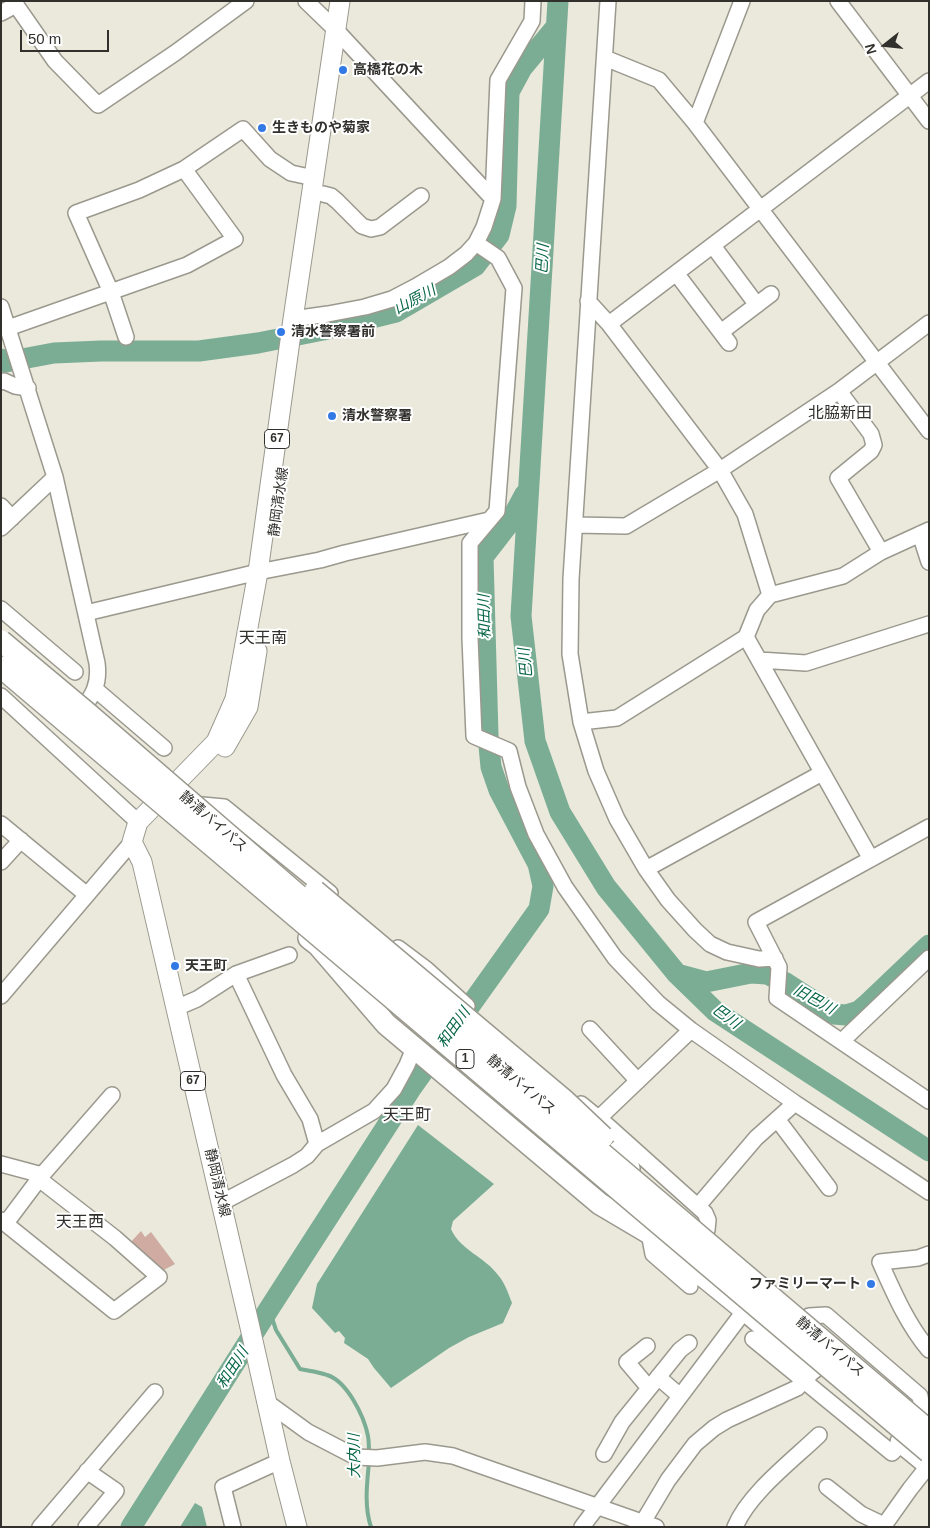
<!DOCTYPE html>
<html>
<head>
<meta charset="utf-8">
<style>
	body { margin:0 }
	#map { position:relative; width:930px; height:1528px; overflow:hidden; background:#eae9dc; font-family:Arial,sans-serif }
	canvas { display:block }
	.frame { position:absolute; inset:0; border:2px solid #31302c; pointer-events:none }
	.north { position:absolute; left:860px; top:20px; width:50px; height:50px; -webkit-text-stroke:4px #fff; paint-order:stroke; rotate:254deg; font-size:14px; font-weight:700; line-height:20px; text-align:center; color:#31302c }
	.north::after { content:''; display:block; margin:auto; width:18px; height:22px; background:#31302c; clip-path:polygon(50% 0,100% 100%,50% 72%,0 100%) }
	.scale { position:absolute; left:20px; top:30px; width:89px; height:22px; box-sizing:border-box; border:2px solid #31302c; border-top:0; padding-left:6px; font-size:15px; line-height:18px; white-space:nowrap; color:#31302c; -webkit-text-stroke:4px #fff; paint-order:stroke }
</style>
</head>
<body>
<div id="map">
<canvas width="930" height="1528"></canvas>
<div class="frame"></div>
<div class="north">N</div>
<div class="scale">50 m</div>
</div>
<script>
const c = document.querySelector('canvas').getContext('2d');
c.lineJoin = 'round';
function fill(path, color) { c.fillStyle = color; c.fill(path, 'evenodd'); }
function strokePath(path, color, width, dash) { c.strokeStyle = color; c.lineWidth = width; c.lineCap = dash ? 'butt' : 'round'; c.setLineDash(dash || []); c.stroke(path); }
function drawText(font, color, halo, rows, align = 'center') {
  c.font = font + ' Arial,"Noto Sans JP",sans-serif'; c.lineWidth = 4; c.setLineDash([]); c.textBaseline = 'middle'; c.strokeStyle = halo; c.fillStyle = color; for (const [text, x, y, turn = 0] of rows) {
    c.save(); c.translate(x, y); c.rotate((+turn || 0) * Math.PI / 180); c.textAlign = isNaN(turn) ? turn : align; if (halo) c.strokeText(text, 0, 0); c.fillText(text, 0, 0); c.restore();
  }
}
const green = new Path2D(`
	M141,1231l4,6 6,-5 24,32 -13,7 -33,-27z`);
const water = new Path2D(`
	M418,1125l76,59 -41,37 -2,8c9,21 34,28 47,46 7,8 10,18 14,28l-9,20 -34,14 -20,11 -58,40 -17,-20 -6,-9 -24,-16 1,-5 -6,-7 -4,2 -23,-25 5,-24z
	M195,1503l7,4 5,20h-27z`);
const stream = new Path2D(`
	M1,364l5,-2
	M269,1309l7,21 24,39c9,2 19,3 27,6 20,6 37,41 41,61 1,6 1,13 1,19
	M369,1462c-2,22 -5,44 2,65`);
const river = new Path2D(`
	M558,1l-37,615 14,125 25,71 46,75 71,87 38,37 214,140
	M1,359l5,3 48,-9 47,-2h98l59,-8 65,-13 73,-18 79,-46 24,-31 7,-29 3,-114 13,-24 34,-41
	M680,975l26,7 45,-9 16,1 19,9 48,31 12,1 13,-4 7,-6 63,-60
	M131,1527l138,-218 141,-219 129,-181 4,-23 -5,-22 -39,-74 -8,-23 -3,-32 -5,-178 27,-35 15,-28`);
const minor = new Path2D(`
	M16,1v4l39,56 43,44 77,-52 71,-52
	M306,1l30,29 157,169
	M608,1l-37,578 -1,75 11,68 15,49 21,48 29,50 22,31 27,30 15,14 17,8 32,7 16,-1
	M742,1l-47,122 234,308
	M838,1l91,120
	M1,13l15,-8
	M605,58l54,22 36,43
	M323,194l8,2 6,5 25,25 9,3 9,-2 41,-31
	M476,243l22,15 16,30 -17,223 -27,32v95l4,98 35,15 9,36 18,47 29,53 50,71 43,45 33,27 104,73 134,89
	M713,246l44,59
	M676,273l53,70
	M588,301l21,23 111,146 25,44 25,81
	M1,307l54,170 42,186c3,23 -5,33 -17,50
	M293,319l35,-5 37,-7 27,-8 23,-12 34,-20 17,-13 10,-11 8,-16 9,-28 5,-119 34,-59 1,-20
	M609,324l320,-243
	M8,328l179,-63 48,-26 -51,-70
	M721,332l50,-38
	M126,337l-15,-45 -35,-79 63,-23 45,-21 59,-40 27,30 21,14 23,5
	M1,382l3,-1 11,5 13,2
	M839,391l32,43 3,11 -3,6 -33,27 43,74
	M1,506l11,12
	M575,525l51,1 94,-56 119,-79 90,-68
	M1,528l54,-51
	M920,534l9,28
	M1,609l74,63
	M86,613l172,-41 62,-12 25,-7 144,-33
	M759,660l47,3 123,-39
	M95,689l69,59
	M1,696l137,126
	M581,722l36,-4 129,-81
	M191,804l33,3 106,86
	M1,824l86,71
	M929,827l-173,95 23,45 -2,31 152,103
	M871,859l-125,-222 11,-27 13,-15 73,-19 38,-24 48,-22
	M1,862l20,-22
	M646,869l176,-96
	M398,948l28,21 41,37
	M236,974l48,101 26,44 7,25
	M1,996l131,-154
	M176,1008l21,-9 39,-25 53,-19
	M590,1029l48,52
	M842,1041l87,-83
	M581,1104l27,22 97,87 3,7 -1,10
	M599,1118l92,-88
	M777,1119l52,69
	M1,1164l41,11
	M221,1203l72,-38 14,-9 10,-12 57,-33 20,-22 13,-24 7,-17
	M698,1206l58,-68 39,-35
	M1,1220l113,91 45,-34 -44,-39 -76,-59
	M6,1223l36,-48 70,-80
	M649,1233l4,21 37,32
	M929,1254l-11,4 -38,4c14,31 27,62 49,88
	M809,1316l17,-1 94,81 3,19
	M753,1339l139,114 10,-10
	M647,1346l-20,16 22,26
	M658,1377l22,19
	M268,1403l40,29 48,25 21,1 48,-6 28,4 203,71
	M604,1454l18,-32 58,-72 9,-7
	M827,1487l34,27 23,11
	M643,1522l25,-42 27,-36 19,-16 13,-8 70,-32 18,-19
	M40,1527l115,-135
	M86,1527l30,-36 -29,-20
	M233,1527l-10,-40 57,-26
	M582,1527l169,-225
	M735,1527c14,-34 58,-67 84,-92
	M883,1527l27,-38 19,-24`);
const major = new Path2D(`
	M225,747l23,-40 9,-56
	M297,1527l-17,-66 -31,-138 -107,-461 -10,-20 6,-20 78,-80 19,-43 23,-127 35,-253 47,-318`);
const highway = new Path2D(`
	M309,938l9,7 68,79 214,180 49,29
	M619,1151l10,17
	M638,1223l107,87 68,58
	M901,1442l28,23`);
const highwayBridge = new Path2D(`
	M1,641l85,71 242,209 601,510
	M1,667l928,785
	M315,891l250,210 38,36`);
const markers = [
	[343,70,5,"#3279e6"],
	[262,128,5,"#3279e6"],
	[281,332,5,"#3279e6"],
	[332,416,5,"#3279e6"],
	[175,966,5,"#3279e6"],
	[871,1284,5,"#3279e6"]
];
const shields = [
	[277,439,25],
	[465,1059,18],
	[193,1081,25]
];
const shieldNames = [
	["67",277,439],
	["1",465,1059],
	["67",193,1081]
];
const poiNames = [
	["高橋花の木",353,70],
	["生きものや菊家",272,128],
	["清水警察署前",291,332],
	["清水警察署",342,416],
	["天王町",185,966],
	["ファミリーマート",861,1284,"right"]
];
const streetNames = [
	["静岡清水線",279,502,-82],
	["静清バイパス",213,822,41],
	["静清バイパス",521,1085,40],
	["静岡清水線",217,1183,77],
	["静清バイパス",830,1347,40]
];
const waterNames = [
	["巴川",543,259,-87],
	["山原川",415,300,-28],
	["和田川",485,617,-92],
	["巴川",526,663,-96],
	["旧巴川",814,1000,29],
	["巴川",726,1017,36],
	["和田川",454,1028,-55],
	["和田川",233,1368,-57],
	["大内川",355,1456,-91]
];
const quarterNames = [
	["北脇新田",840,414],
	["天王南",263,639],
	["天王町",407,1116],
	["天王西",80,1223]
];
fill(green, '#cfaba1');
fill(water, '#7bad95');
strokePath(stream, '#7bad95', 4);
strokePath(river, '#7bad95', 21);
strokePath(minor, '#9b998e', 18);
strokePath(major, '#9b998e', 21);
strokePath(highway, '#9b998e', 24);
strokePath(minor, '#fff', 15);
strokePath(major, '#fff', 19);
strokePath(highway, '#fff', 21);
strokePath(highwayBridge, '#9b998e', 24, []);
strokePath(highwayBridge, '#fff', 21);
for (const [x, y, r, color] of markers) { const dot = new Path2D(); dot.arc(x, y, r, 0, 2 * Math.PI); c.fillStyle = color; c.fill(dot); strokePath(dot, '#fff', 2); }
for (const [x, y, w] of shields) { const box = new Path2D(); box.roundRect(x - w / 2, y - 9.5, w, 19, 4); c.fillStyle = '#fff'; c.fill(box); strokePath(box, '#31302c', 1); }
drawText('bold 12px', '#31302c', null, shieldNames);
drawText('bold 14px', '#31302c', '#fff', poiNames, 'left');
drawText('14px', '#31302c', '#fff', streetNames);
drawText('italic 15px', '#076647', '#fff', waterNames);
drawText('16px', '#31302c', '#fff', quarterNames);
</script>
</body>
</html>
